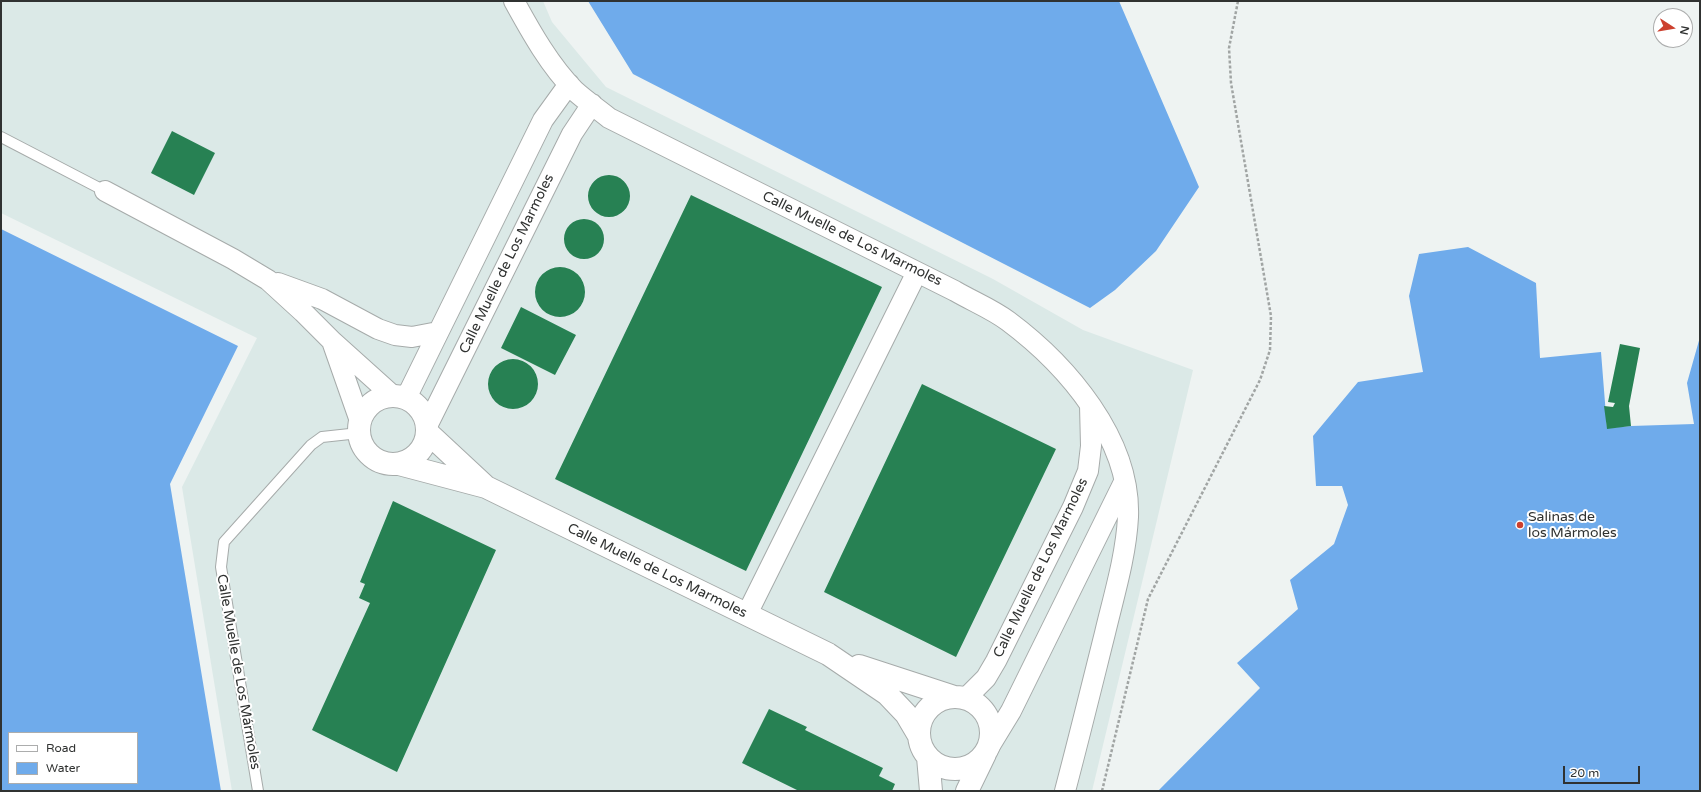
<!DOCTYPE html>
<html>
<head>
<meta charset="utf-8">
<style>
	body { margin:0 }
	#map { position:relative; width:1701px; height:792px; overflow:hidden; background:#eef3f2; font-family:"Varela Round",sans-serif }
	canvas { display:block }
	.frame { position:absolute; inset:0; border:2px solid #303231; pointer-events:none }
	.legend { position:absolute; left:8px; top:732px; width:130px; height:52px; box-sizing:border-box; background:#fff; border:1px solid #acadad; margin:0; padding:5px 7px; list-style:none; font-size:12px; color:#303231 }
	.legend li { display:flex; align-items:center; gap:8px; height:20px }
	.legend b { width:20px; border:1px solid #acadad }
	.north { position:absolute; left:1653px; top:8px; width:40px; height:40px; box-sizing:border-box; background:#fff; border:1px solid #acadad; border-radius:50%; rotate:102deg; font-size:11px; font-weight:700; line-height:16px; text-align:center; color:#303231 }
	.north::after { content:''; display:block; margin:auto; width:14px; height:18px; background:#cc402e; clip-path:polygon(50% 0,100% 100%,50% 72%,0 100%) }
	.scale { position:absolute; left:1563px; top:766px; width:77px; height:18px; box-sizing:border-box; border:2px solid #303231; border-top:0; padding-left:5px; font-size:12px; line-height:14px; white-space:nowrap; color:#303231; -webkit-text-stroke:3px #fff; paint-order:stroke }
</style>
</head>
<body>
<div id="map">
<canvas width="1701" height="792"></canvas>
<div class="frame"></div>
<ul class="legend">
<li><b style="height:5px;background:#fff"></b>Road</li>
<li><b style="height:11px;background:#6fabeb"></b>Water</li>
</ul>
<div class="north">N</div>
<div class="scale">20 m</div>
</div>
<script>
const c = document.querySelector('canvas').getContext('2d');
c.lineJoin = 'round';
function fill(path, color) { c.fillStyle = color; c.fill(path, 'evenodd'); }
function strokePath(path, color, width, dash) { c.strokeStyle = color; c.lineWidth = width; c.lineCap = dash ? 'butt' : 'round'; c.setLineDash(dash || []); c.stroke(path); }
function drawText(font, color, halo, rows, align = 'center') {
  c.font = font + ' "Varela Round",sans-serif'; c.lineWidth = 4; c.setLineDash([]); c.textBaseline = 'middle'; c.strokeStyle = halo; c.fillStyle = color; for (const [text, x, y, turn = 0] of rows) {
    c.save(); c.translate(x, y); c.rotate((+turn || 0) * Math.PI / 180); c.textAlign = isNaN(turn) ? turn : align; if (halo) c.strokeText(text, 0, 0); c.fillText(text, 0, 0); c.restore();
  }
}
const built = new Path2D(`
	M1,1h542l9,21 54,65 387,192 90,51 110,40 -101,421h-860l-50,-304 75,-149 -256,-125z`);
const water = new Path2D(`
	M588,1h531l80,186 -43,64 -41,39 -25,18 -457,-234z
	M1,229l237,117 -68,138 51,307h-220zM9,733h128v50h-128z
	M1468,247l68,36 4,75 61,-6 6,76 24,-2 63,-2 -7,-41 13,-46v454h-542l102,-103 -23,-25 61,-54 -8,-29 44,-36 14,-39 -6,-19h-26l-3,-50 45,-54 65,-10 -14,-76 10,-42z`);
const building = new Path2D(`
	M172,131l43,22 -21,42 -43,-22z
	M588 196a21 21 0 1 1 42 0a21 21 0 1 1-42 0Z
	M691,195l191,92 -136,284 -191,-92z
	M564 239a20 20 0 1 1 40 0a20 20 0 1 1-40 0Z
	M535 292a25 25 0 1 1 50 0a25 25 0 1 1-50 0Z
	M521,307l55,28 -21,40 -54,-27z
	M1620,344l20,4 -11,58 2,20 -24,3 -3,-23 9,1 2,-4 -7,-1z
	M488 384a25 25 0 1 1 50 0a25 25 0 1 1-50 0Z
	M922,384l134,65 -100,208 -132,-65z
	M393,501l103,49 -99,222 -85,-42 58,-127 -11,-5 6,-14 -5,-2z
	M769,709l38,18 -2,3 78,38 -4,8 16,8 -3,7h-93l-57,-28z`);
const path = new Path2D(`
	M1102,791l46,-192 112,-219 10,-30 1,-34 -40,-233 -2,-35 9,-47`);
const service = new Path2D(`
	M1,137l104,54
	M258,791l-37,-224 3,-25 87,-97 11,-8 37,-4`);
const minor = new Path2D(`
	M514,1c17,31 36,65 61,90 11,10 23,18 34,27l346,173c17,10 37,18 53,30 59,44 123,118 120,196 -2,39 -14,78 -23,116 -13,52 -26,105 -40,158
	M105,191l128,68 35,21 35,32 30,30 60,54
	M278,283l44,16 56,30 17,6 17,2 26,-5
	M333,344l27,77
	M404,398l6,-8 133,-270 26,-36
	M427,426l145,-292 20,-30
	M747,614l170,-342
	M965,699l21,-21 10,-17 77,-154 15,-36 3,-25 -1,-41
	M986,752l25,-41 113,-229`);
const tertiary = new Path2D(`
	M359 430a34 34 0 1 1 68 0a34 34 0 1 1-68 0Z
	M427,432l57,53
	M399,464l87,23 342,167 59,40 19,20 13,22
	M859,666l95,31
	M919 733a36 36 0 1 1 72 0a36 36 0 1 1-72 0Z
	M928,757l3,34
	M967,791l18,-37`);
const markers = [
	[1520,525,4,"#cc402e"]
];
const streetNames = [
	["Calle Muelle de Los Marmoles",852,239,26],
	["Calle Muelle de Los Marmoles",507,264,-64],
	["Calle Muelle de Los Marmoles",1041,568,-64],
	["Calle Muelle de Los Marmoles",657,571,26],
	["Calle Muelle de Los Mármoles",238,672,80]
];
const poiNames = [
	["Salinas de",1528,517],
	["los Mármoles",1528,533]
];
fill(built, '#dbe9e7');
fill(water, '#6fabeb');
fill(building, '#278153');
strokePath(service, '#a6abaa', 12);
strokePath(minor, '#a6abaa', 22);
strokePath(tertiary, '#a6abaa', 24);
strokePath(path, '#a1a5a4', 2.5, [3, 2]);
strokePath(service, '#fff', 10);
strokePath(minor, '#fff', 20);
strokePath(tertiary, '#fff', 22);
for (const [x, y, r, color] of markers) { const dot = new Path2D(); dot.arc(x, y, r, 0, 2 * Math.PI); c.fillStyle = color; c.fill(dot); strokePath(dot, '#fff', 1.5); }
drawText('14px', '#303231', '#fff', streetNames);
drawText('14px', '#303231', '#fff', poiNames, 'left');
</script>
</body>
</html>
